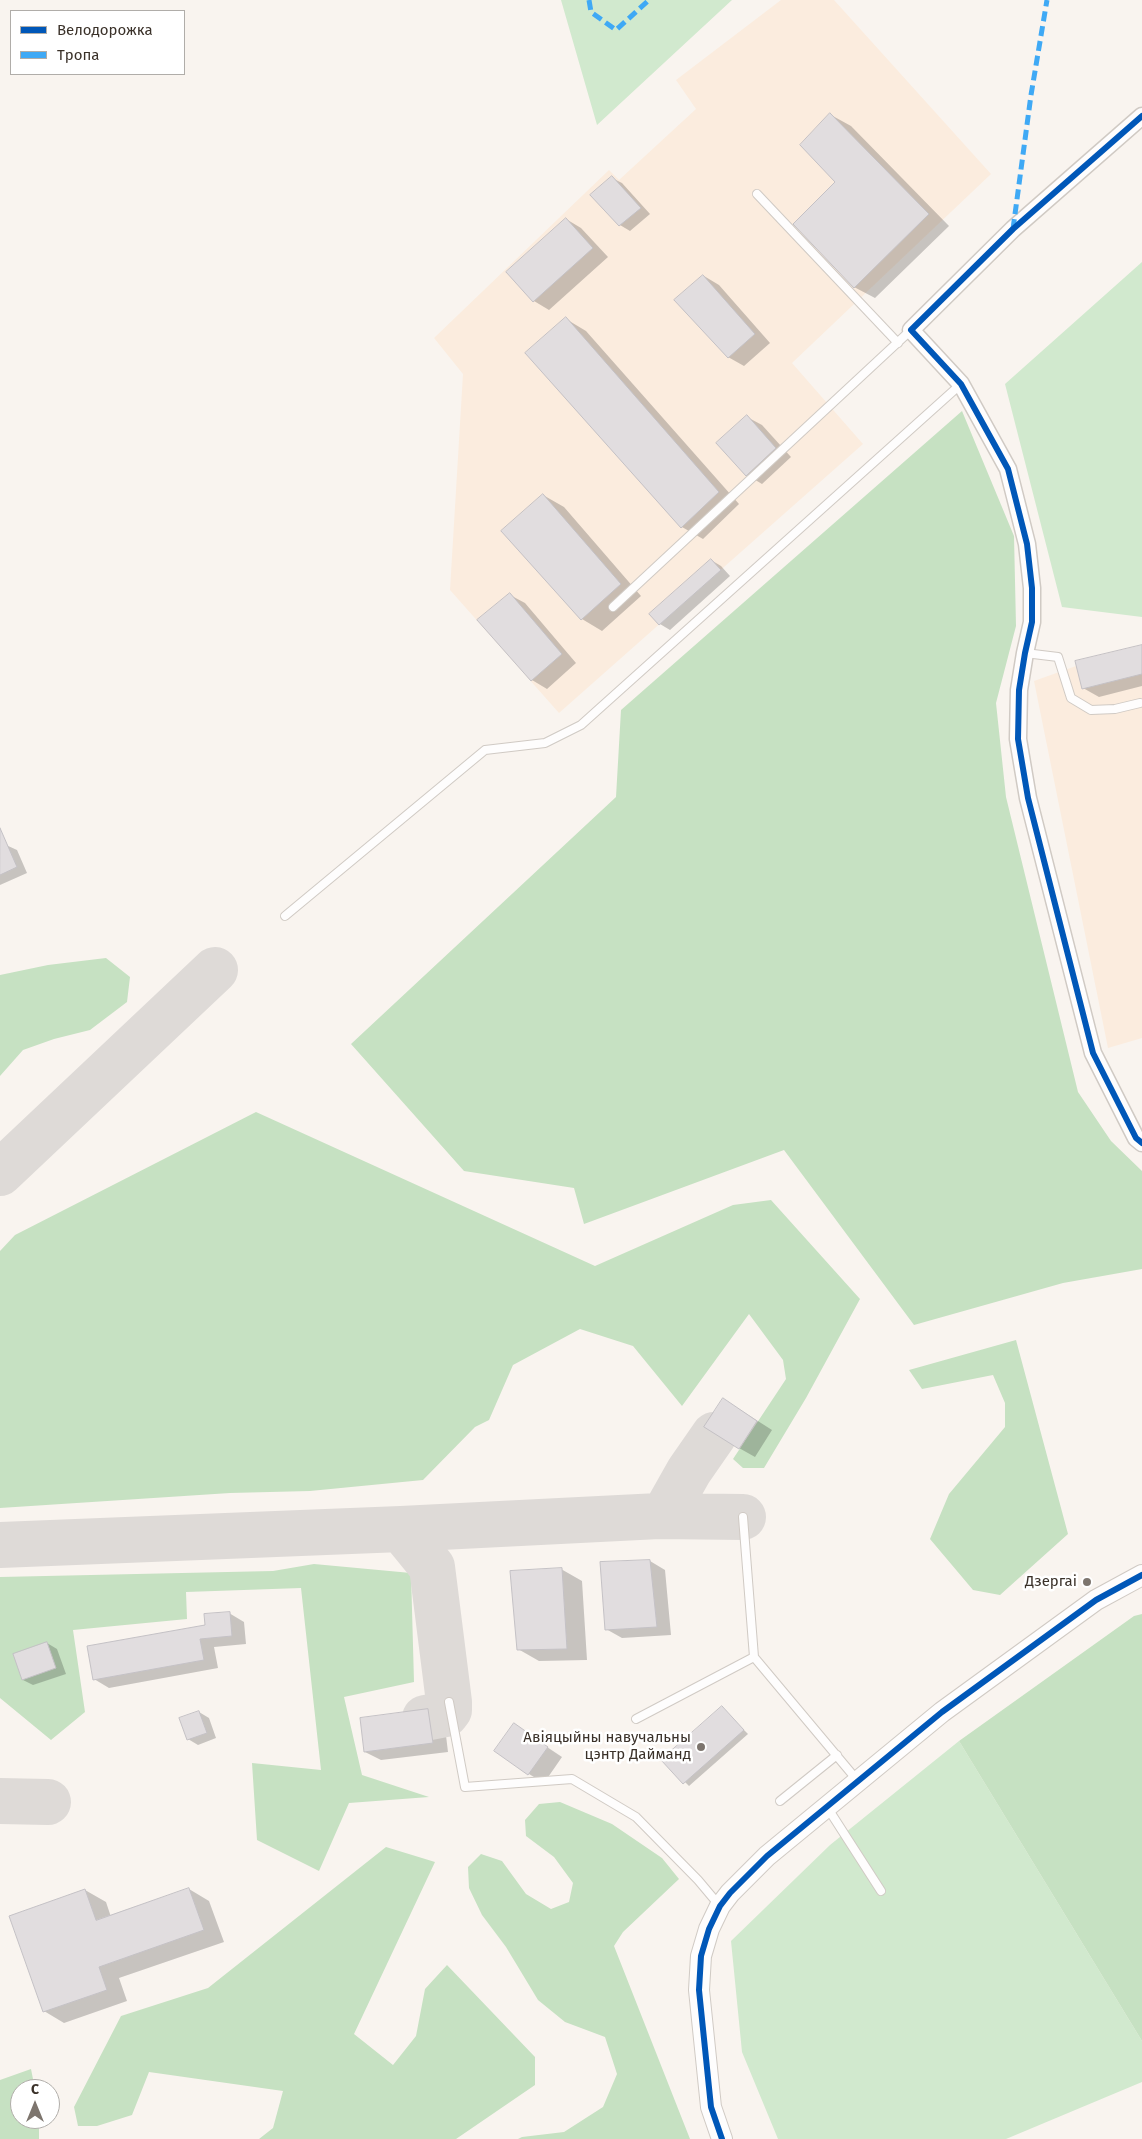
<!DOCTYPE html>
<html>
<head>
<meta charset="utf-8">
<style>
	body { margin:0 }
	#map { position:relative; width:1142px; height:2139px; overflow:hidden; background:#f9f4ef; font-family:"Fira Sans",sans-serif }
	canvas { display:block }
	.legend { position:absolute; left:10px; top:10px; width:175px; height:65px; box-sizing:border-box; background:#fff; border:1px solid #b0ada9; margin:0; padding:6px 9px; list-style:none; font-size:15px; color:#3a3129 }
	.legend li { display:flex; align-items:center; gap:10px; height:25px }
	.legend b { width:25px; border:1px solid #b0ada9 }
	.north { position:absolute; left:10px; top:2079px; width:50px; height:50px; box-sizing:border-box; background:#fff; border:1px solid #b0ada9; border-radius:50%; rotate:0deg; font-size:14px; font-weight:700; line-height:20px; text-align:center; color:#3a3129 }
	.north::after { content:''; display:block; margin:auto; width:18px; height:22px; background:#7d756e; clip-path:polygon(50% 0,100% 100%,50% 72%,0 100%) }
</style>
</head>
<body>
<div id="map">
<canvas width="1142" height="2139"></canvas>
<ul class="legend">
<li><b style="height:6px;background:#0057b8"></b>Велодорожка</li>
<li><b style="height:6px;background:#3fa9f5"></b>Тропа</li>
</ul>
<div class="north">С</div>
</div>
<script>
const c = document.querySelector('canvas').getContext('2d');
c.lineJoin = 'round';
function fill(path, color) { c.fillStyle = color; c.fill(path, 'evenodd'); }
function strokePath(path, color, width, dash) { c.strokeStyle = color; c.lineWidth = width; c.lineCap = dash ? 'butt' : 'round'; c.setLineDash(dash || []); c.stroke(path); }
function drawText(font, color, halo, rows, align = 'center') {
  c.font = font + ' "Fira Sans",sans-serif'; c.lineWidth = 5; c.setLineDash([]); c.textBaseline = 'middle'; c.strokeStyle = halo; c.fillStyle = color; for (const [text, x, y, turn = 0] of rows) {
    c.save(); c.translate(x, y); c.rotate((+turn || 0) * Math.PI / 180); c.textAlign = isNaN(turn) ? turn : align; if (halo) c.strokeText(text, 0, 0); c.fillText(text, 0, 0); c.restore();
  }
}
const built = new Path2D(`
	M781,0h53l157,174 -199,189 71,81 -304,269 -109,-123 13,-216 -29,-36 175,-168 10,10 77,-71 -20,-29z
	M1142,645v393l-34,10 -74,-367 42,-15 -1,-5z`);
const green = new Path2D(`
	M561,0h171l-135,125z
	M1142,262v355l-80,-10 -57,-223z
	M959,1741l183,300v41l-136,57h-228l-36,-87 -11,-111 99,-96z`);
const forest = new Path2D(`
	M962,411l52,125 2,90 -20,77 10,94 72,295 33,49 31,30v98l-79,14 -149,42 -130,-175 -200,74 -10,-36 -110,-17 -113,-127 265,-247 5,-87z
	M106,958l24,19 -3,25 -37,28 -36,9 -31,11 -23,26v-101l48,-10z
	M256,1112l339,154 138,-61 38,-5 89,99 -54,99 -42,70h-21l-10,-9 53,-80 -3,-19 -34,-46 -67,92 -49,-60 -53,-17 -67,36 -24,55 -14,7 -52,53 -113,11 -80,2 -230,15v-257l15,-16z
	M1016,1340l52,194 -68,61 -27,-5 -43,-51 19,-45 56,-67v-24l-12,-28 -71,14 -13,-19z
	M314,1564l97,9 3,109 -70,15 18,78 67,22 -80,6 -30,68 -62,-31 -5,-77 69,7 -20,-182 -115,4 1,27 -114,11 12,82 -34,28 -51,-42v-121l273,-6z
	M1142,1614v427l-183,-300 175,-125z
	M560,1802l52,22 50,34 17,21 -56,53 -9,14 76,193h-172l4,-2 42,-5 39,-25 14,-33 -12,-37 -40,-15 -27,-22 -32,-53 -24,-32 -13,-27 -1,-21 13,-13 21,7 24,33 25,15 18,-7 4,-19 -19,-26 -28,-21 -1,-16 14,-16z
	M386,1847l49,15 -81,172 39,31 23,-29 9,-47 22,-24 88,92v28l-79,54h-197l14,-11 10,-37 -134,-19 -17,43 -35,11h-19l-4,-19 47,-91 87,-28z
	M31,2069l4,20h-15v30h19v20h-39v-59z`);
const shadow = new Path2D(`
	M831,115l20,11 98,100 -74,72 -21,-11 -18,-105z
	M612,178l10,5 28,31 -20,17 -10,-6z
	M566,219l15,9 27,29 -59,53 -15,-9z
	M704,276l15,9 51,58 -26,23 -16,-9z
	M566,319l20,12 153,173 -36,35 -21,-12 -155,-174z
	M747,417l15,8 29,32 -29,27 -15,-9z
	M543,495l21,12 77,89 -39,35 -20,-12z
	M711,560l10,6 9,10 -60,54 -10,-6z
	M510,595l15,8 51,60 -29,26 -15,-9z
	M1142,646v40l-43,11 -16,-9z
	M6,845l11,5 10,23 -27,12v-38z
	M739,1409l33,21 -17,27 -16,-9z
	M650,1561l15,9 6,65 -49,3 -16,-9z
	M561,1569l21,12 5,79 -48,1 -21,-12z
	M229,1613l15,9 2,22 -32,3 4,21 -109,20 -15,-9z
	M47,1643l10,6 9,25 -33,11 -10,-5z
	M722,1708l26,26 -59,52 -26,-26z
	M428,1710l16,9 4,33 -67,8 -16,-8z
	M199,1712l10,6 7,20 -18,7 -10,-6z
	M514,1725l48,32 -18,26 -15,-9z
	M189,1889l20,12 15,41 -105,36 8,23 -63,22 -20,-12 41,-121 21,12 5,15z`);
const taxiway = new Path2D(`
	M0,1173l215,-203
	M659,1516l8,-6 22,-39 25,-36
	M401,1529l31,38 17,135v8l-3,4 -21,4
	M0,1545l401,-16 258,-13 84,1
	M0,1801l48,1`);
const building = new Path2D(`
	M830,113l99,101 -75,74 -61,-64 42,-42 -35,-37z
	M612,176l29,32 -22,18 -29,-31z
	M566,218l27,30 -60,54 -27,-30z
	M703,275l52,59 -27,24 -54,-58z
	M566,317l153,175 -38,36 -156,-175z
	M747,415l29,33 -30,28 -30,-33z
	M543,494l78,90 -40,36 -80,-89z
	M711,559l10,11 -62,55 -10,-11z
	M510,593l52,61 -31,27 -54,-61z
	M1142,645v29l-60,15 -7,-28z
	M0,828l17,39 -17,8z
	M723,1398l34,23 -18,28 -35,-22z
	M650,1560l7,67 -52,3 -5,-68z
	M562,1568l5,81 -50,1 -7,-79z
	M230,1612l2,24 -32,3 4,21 -111,20 -6,-34 118,-21 -1,-11z
	M47,1642l9,26 -34,12 -9,-26z
	M722,1706l22,24 -61,54 -22,-24z
	M428,1709l5,34 -69,9 -4,-34z
	M199,1711l8,22 -20,7 -8,-22z
	M514,1723l34,24 -20,28 -34,-24z
	M189,1888l15,42 -105,37 8,23 -64,22 -34,-96 76,-27 11,31z`);
const service = new Path2D(`
	M757,194l141,149
	M613,607l298,-277
	M1025,653l33,4 13,41 20,12 24,-1 25,-6
	M285,916l200,-166 60,-7 36,-18 380,-341
	M743,1517l11,140 103,123
	M449,1702l16,85 107,-8 64,38 62,63 21,25
	M636,1719l118,-62
	M780,1801l57,-46
	M827,1807l54,84`);
const minor = new Path2D(`
	M1142,116l-129,113 -102,101 50,54 47,85 19,75 5,44v34l-7,31 -6,37 -1,49 10,59 65,255 43,85 6,5`);
const tertiary = new Path2D(`
	M722,2139l-11,-32 -12,-117 2,-34 8,-27 11,-23 10,-13 37,-37 175,-144 154,-112 46,-25`);
const quiet = new Path2D(`
	M589,0l2,12 25,18 33,-30
	M1013,229l18,-134 16,-95`);
const cycleway = new Path2D(`
	M1142,116l-129,113 -102,101 50,54 47,85 19,75 5,44v34l-7,31 -6,37 -1,49 10,59 65,255 43,85 6,5
	M722,2139l-11,-32 -12,-117 2,-34 8,-27 11,-23 10,-13 37,-37 175,-144 154,-112 46,-25`);
const markers = [
	[1087,1582,5,"#7d756e"],
	[701,1747,5,"#7d756e"]
];
const poiNames = [
	["Дзергаі",1077,1582],
	["Авіяцыйны навучальны",691,1738],
	["цэнтр Дайманд",691,1755]
];
fill(built, '#fbecde');
fill(green, '#d1e9ce');
fill(forest, '#c6e1c2');
fill(shadow, '#0003');
strokePath(taxiway, '#dedad7', 46);
fill(building, '#e1dddf');
strokePath(building, '#c4c1c5', 1);
strokePath(service, '#d0cac4', 10);
strokePath(minor, '#d0cac4', 19);
strokePath(tertiary, '#d0cac4', 22);
strokePath(service, '#fefdfd', 8);
strokePath(minor, '#fefdfd', 16);
strokePath(tertiary, '#fefdfd', 20);
strokePath(quiet, '#3fa9f5', 5, [10, 5]);
strokePath(cycleway, '#0057b8', 6);
for (const [x, y, r, color] of markers) { const dot = new Path2D(); dot.arc(x, y, r, 0, 2 * Math.PI); c.fillStyle = color; c.fill(dot); strokePath(dot, '#fff', 2); }
drawText('15px', '#3a3129', '#fff', poiNames, 'right');
</script>
</body>
</html>
